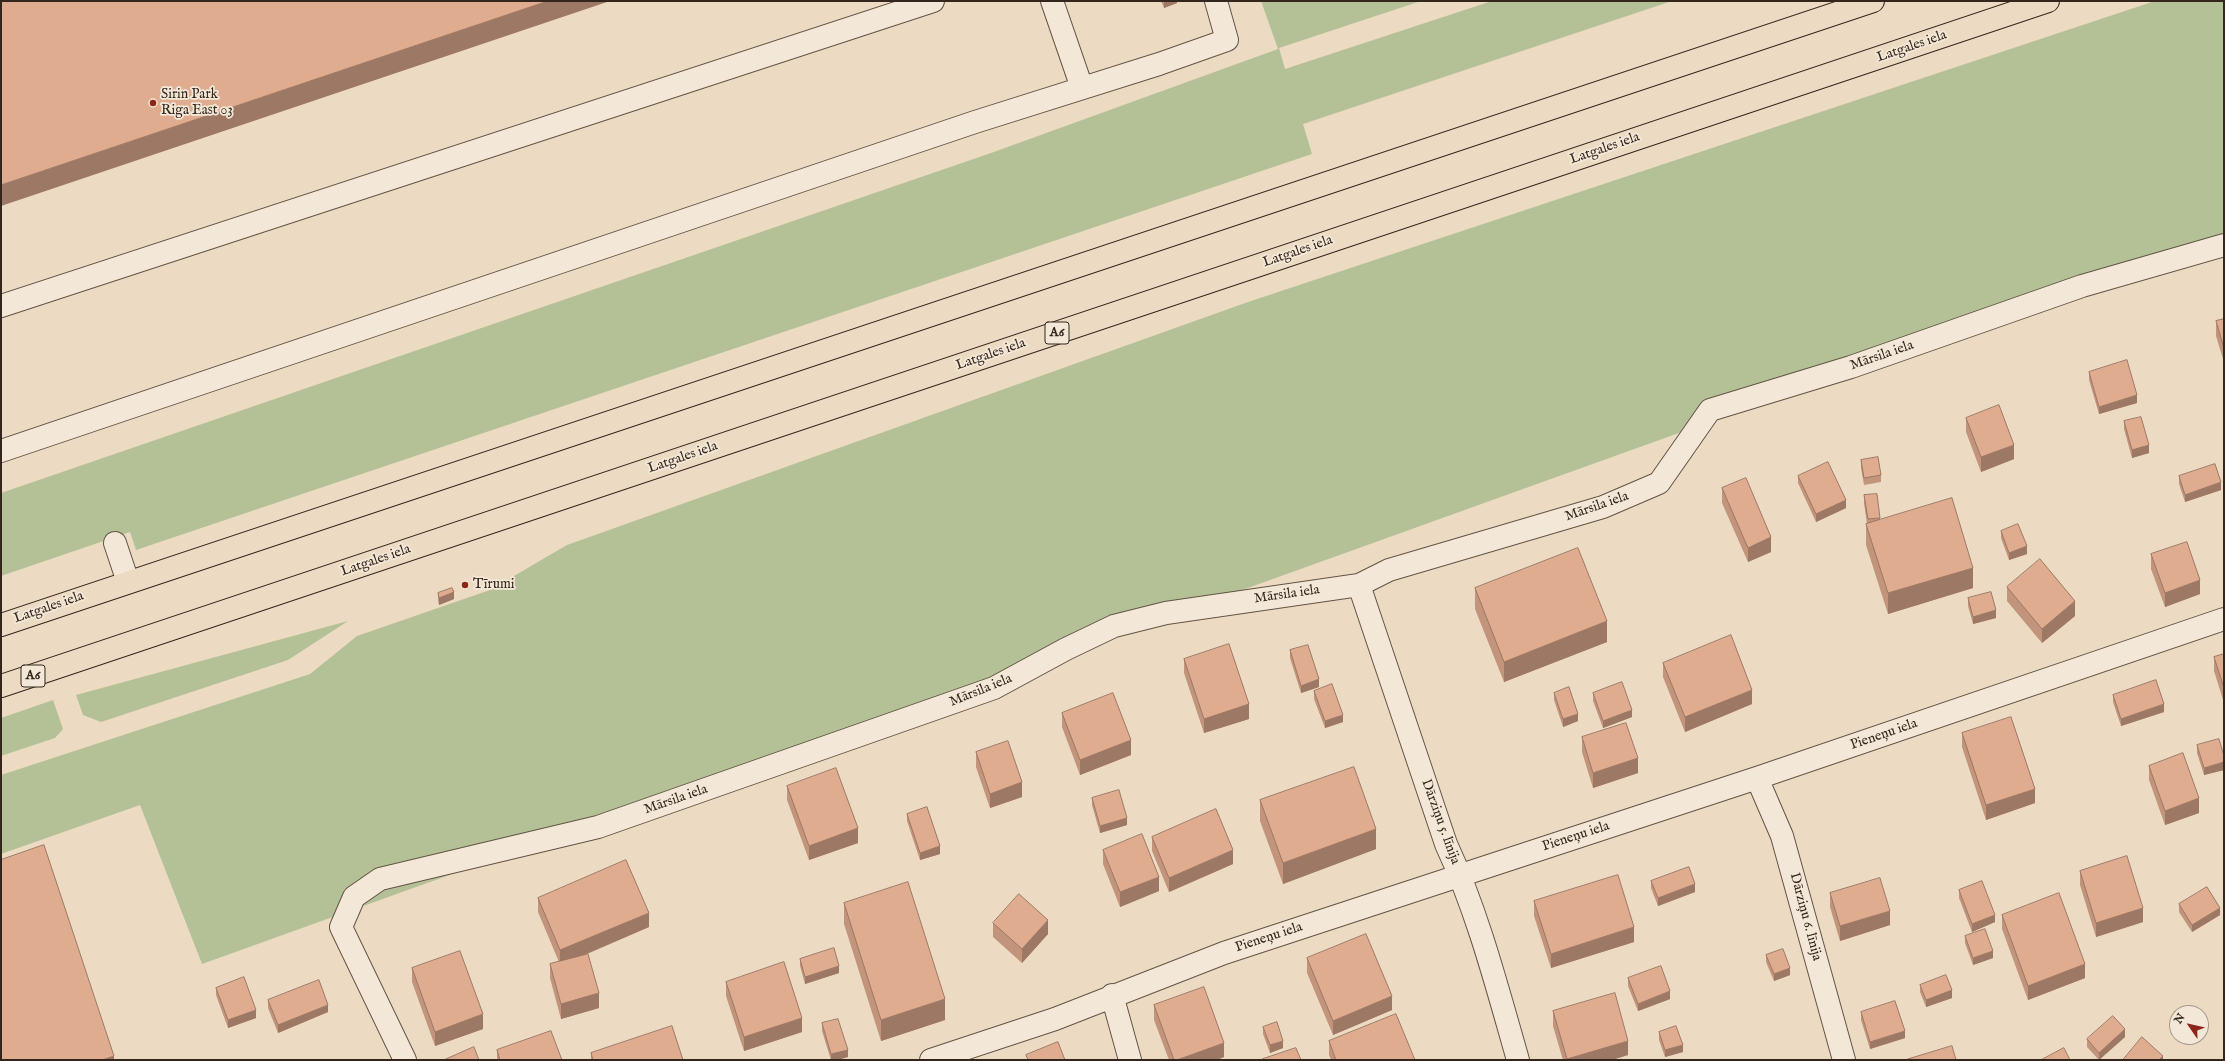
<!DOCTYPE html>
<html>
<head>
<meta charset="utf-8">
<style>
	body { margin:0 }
	#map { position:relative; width:2225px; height:1061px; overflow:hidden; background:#ecdbc2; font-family:"IM FELL English",serif }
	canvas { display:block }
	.frame { position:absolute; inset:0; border:2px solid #35261d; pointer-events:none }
	.north { position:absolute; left:2169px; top:1005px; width:40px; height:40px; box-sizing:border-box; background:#f3e8d7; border:1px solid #a79a8d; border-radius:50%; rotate:304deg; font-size:11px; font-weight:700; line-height:16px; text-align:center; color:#35261d }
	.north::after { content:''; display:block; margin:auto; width:14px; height:18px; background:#8f2418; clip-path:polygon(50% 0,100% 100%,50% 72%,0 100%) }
</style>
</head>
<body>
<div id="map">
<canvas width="2225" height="1061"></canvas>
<div class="frame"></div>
<div class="north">N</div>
</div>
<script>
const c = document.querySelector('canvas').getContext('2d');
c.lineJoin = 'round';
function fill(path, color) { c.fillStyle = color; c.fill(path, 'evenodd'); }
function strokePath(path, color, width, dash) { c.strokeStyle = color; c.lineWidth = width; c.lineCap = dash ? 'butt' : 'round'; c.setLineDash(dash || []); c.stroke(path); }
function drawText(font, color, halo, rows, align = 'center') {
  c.font = font + ' "IM FELL English",serif'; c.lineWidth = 3.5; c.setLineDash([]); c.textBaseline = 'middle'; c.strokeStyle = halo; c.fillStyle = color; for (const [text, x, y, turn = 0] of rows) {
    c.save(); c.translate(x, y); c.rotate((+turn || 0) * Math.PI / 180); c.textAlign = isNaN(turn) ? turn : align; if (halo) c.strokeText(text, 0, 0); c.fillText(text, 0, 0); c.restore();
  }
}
const green = new Path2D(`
	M1261,1h160l-142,47 6,21 207,-68h180l-369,123 9,30 -1176,396 -6,-18 -129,44v-83l990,-340 287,-104z
	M2155,1h69v236l-2022,727 -62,-159 -139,49v-79l309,-101 47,-38 133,-46 77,-45 681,-243z
	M348,621l-60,39 -187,62 -18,-7 -7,-20z
	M53,700l10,29 -8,9 -54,18v-38z`);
const minor = new Path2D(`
	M1052,1l30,87
	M1,306l932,-305
	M1,451l974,-329 184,-58 68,-24 -11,-39
	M115,543l13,39
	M1359,585l87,259c32,69 51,143 72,216
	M1757,778l25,58 62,224
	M1112,995l18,65
	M405,1060l-64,-133 13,-30 26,-18 218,-52 396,-139 72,-39 48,-23 52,-13 193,-28 30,-15 214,-63 56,-24 51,-73 141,-43 231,-81 142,-41
	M931,1060l124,-41 169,-66 533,-175 467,-159`);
const highway = new Path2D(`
	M1,625l1872,-624
	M1,686l2047,-685`);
const wall = new Path2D(`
	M1161,1h16v2l-13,5z
	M2224,319v43l-8,-26v-15z
	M2089,372l48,31 -38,11 -10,-34z
	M1966,418l48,41 -33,13 -15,-40z
	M2124,421l25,32 -17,5 -8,-29z
	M1861,460l20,15v7l-17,3 -3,-17z
	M1798,476l48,32 -30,14 -18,-39z
	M2179,476l42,14 -36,12 -6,-18z
	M1722,488l49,64 -23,10 -26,-59z
	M1864,495l16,23v2l93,68 -85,26 -22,-69v-21h1l-3,-21z
	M2001,531l26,23 -18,6 -8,-22z
	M2151,554l49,40 -35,13 -14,-38z
	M2007,587l68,29 -33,27 -35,-42z
	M1475,588l132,54 -103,40 -29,-73z
	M438,593l16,6 -15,6 -1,-4z
	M1968,598l28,20 -23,6 -5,-18z
	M1290,650l29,37 -18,6 -11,-35z
	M2224,654v49l-10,-32v-14z
	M1184,659l65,60 -45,14 -20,-60z
	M1663,663l89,41 -67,28 -22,-55z
	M1314,691l29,31 -18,6 -11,-29z
	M1554,693l24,28 -15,6 -9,-27z
	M1593,693l39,24 -29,11 -10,-27z
	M2113,695l51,17 -43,14 -8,-24z
	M1062,713l69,42 -51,20 -18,-48z
	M1962,733l73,70 -49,17 -24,-73z
	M1582,737l56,36 -45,15 -11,-36z
	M2197,745l27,11v14l-20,5 -7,-22z
	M976,752l46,45 -32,11 -14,-41z
	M2149,766l50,47 -34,12 -16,-45z
	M787,786l71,57 -49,17 -22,-60z
	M1092,798l35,27 -27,8 -8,-28z
	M1260,800l116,49 -93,35 -23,-63z
	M907,814l33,40 -20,6 -13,-39z
	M1152,837l81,27 -64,28 -17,-41z
	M1103,850l56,41 -39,16 -17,-43z
	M2080,871l63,51 -47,15 -16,-52z
	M1651,881l44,11 -37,14 -7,-18z
	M1959,890l36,32 -23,10 -13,-34z
	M1830,893l60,32 -50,16 -10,-34z
	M538,898l111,29 -64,28 14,53 -38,11 -11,-41v-14l9,-2 -21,-50z
	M1534,901l100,41 -83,26 -17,-52z
	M844,903l101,117 -64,21 -37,-117z
	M2179,904l41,11 -28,17 -13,-20z
	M2002,915l83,63 -57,22 -26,-71z
	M993,923l55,11 -26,29 -29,-26z
	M1965,936l28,22 -20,7 -8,-22z
	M1766,955l24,20 -16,6 -8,-19z
	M1307,958l85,52 -59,25 -26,-62z
	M800,959l39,14 -34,11 -5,-18z
	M412,968l71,61 -48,17 -23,-64z
	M1628,978l42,21 -32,12 -10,-25z
	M726,982l76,50 -58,19 -18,-55z
	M1920,985l32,13 -26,9 -6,-15z
	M216,988l40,30 -28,10 -12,-33z
	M268,1000l60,12 -50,21 -10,-25z
	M1154,1005l70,52 -7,3h-48l-15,-40z
	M1553,1011l75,44 -16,5h-49l-10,-34z
	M1861,1012l44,26 -35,11 -9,-29z
	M822,1023l26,34 -11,3h-6l-9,-29z
	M1263,1027l20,21 -13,5 -7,-19z
	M1659,1032l24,20 -18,5 -6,-17z
	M2125,1037l-26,23 -12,-13v-8z
	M1329,1041l86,19h-84l-2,-5z
	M497,1050l65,10h-65z
	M591,1053l92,7h-92z`);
const shadedWall = new Path2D(`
	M548,1h62l-609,205v-21z
	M1164,1h13v2l-13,5z
	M2137,395v8l-38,11v-7z
	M2014,445v14l-33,13v-15z
	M2149,445v8l-17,5v-8z
	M2221,482v8l-36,12v-7z
	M1846,500v8l-30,14v-8z
	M1771,537v15l-23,10v-14z
	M2027,546v8l-18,6v-7z
	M1973,568v20l-85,26v-21z
	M2200,580v14l-35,13v-14z
	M454,592v7l-15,6v-7z
	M2075,601v15l-33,27v-14z
	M1996,610v8l-23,6v-7z
	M1607,621v21l-103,40v-20z
	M1319,679v8l-18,6v-7z
	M1752,690v14l-67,28v-15z
	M1249,704v15l-45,14v-14z
	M2164,704v8l-43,14v-7z
	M1632,710v7l-29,11v-7z
	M1578,714v7l-15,6v-8z
	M1343,715v7l-18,6v-7z
	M1131,740v15l-51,20v-15z
	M1638,758v15l-45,15v-15z
	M2224,762v8l-20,5v-7z
	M1022,782v15l-32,11v-14z
	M2035,789v14l-49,17v-15z
	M2199,798v15l-34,12v-14z
	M1127,818v7l-27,8v-7z
	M858,828v15l-49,17v-14z
	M1376,829v20l-93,35v-21z
	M940,846v8l-20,6v-7z
	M1233,850v14l-64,28v-14z
	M1159,877v14l-39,16v-15z
	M1695,884v8l-37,14v-8z
	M2143,908v14l-47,15v-14z
	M2220,908v7l-28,17v-7z
	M1890,911v14l-50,16v-15z
	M649,913v14l-89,38v-15z
	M1995,915v7l-23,10v-8z
	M1048,920v14l-26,29v-14z
	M1634,927v15l-83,26v-14z
	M1993,951v7l-20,7v-7z
	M2085,964v14l-57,22v-14z
	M839,966v7l-34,11v-7z
	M1790,968v7l-16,6v-7z
	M1952,990v8l-26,9v-7z
	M1670,991v8l-32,12v-7z
	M599,993v15l-38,11v-15z
	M1392,996v14l-59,25v-14z
	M945,999v21l-64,21v-21z
	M328,1005v7l-50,21v-8z
	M256,1010v8l-28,10v-8z
	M483,1014v15l-48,17v-14z
	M802,1018v14l-58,19v-14z
	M2125,1029v8l-26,23v-7z
	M1905,1031v7l-35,11v-7z
	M1283,1041v7l-13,5v-8z
	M1628,1041v14l-16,5h-45v-1z
	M1224,1043v14l-7,3h-40z
	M1683,1045v7l-18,5v-7z
	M848,1050v7l-11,3h-6v-6z
	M114,1056v4h-12z
	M2163,1056v4h-4z`);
const building = new Path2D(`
	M1,1h547l-547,184z
	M2224,319v29l-8,-27z
	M2127,360l10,35 -38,12 -10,-35z
	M1999,405l15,40 -33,12 -15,-39z
	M2141,417l8,28 -17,5 -8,-29z
	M1878,457l3,18 -17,3 -3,-18z
	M1828,462l18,38 -30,14 -18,-38z
	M2215,464l6,18 -36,13 -6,-19z
	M1746,478l25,59 -23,11 -26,-60z
	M1877,494l3,24 -12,1 -4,-24z
	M1952,498l21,70 -85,25 -22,-69z
	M2018,524l9,22 -18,7 -8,-22z
	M2187,542l13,38 -35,13 -14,-39z
	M1578,548l29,73 -103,41 -29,-74z
	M2040,559l35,42 -33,28 -35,-42z
	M452,588l2,4 -15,6 -1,-5z
	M1991,592l5,18 -23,7 -5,-19z
	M1731,635l21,55 -67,27 -22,-54z
	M1229,644l20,60 -45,15 -20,-60z
	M1308,645l11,34 -18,7 -11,-36z
	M2224,654v34l-10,-31z
	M2156,680l8,24 -43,15 -8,-24z
	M1622,682l10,28 -29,11 -10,-28z
	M1332,684l11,31 -18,6 -11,-30z
	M1569,687l9,27 -15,5 -9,-26z
	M1113,693l18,47 -51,20 -18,-47z
	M2011,717l24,72 -49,16 -24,-72z
	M1626,723l12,35 -45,15 -11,-36z
	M2219,739l5,17v6l-20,6 -7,-23z
	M1008,741l14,41 -32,12 -14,-42z
	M2183,753l16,45 -34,13 -16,-45z
	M1354,767l22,62 -93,34 -23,-63z
	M836,768l22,60 -49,18 -22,-60z
	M1119,790l8,28 -27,8 -8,-28z
	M927,807l13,39 -20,7 -13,-39z
	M1216,809l17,41 -64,28 -17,-41z
	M1142,834l17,43 -39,15 -17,-42z
	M44,845l70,211 -12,4h-101v-200z
	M2127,856l16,52 -47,15 -16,-52z
	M626,860l23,53 -89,37 -22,-52z
	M1689,867l6,17 -37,14 -7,-17z
	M1618,875l16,52 -83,27 -17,-53z
	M1880,878l10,33 -50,15 -10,-33z
	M1982,881l13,34 -23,9 -13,-34z
	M908,882l37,117 -64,21 -37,-117z
	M2207,887l13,21 -28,17 -13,-21z
	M2059,893l26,71 -57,22 -26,-71z
	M1019,894l29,26 -26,29 -29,-26z
	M1985,929l8,22 -20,7 -8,-22z
	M1366,934l26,62 -59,25 -26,-63z
	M834,948l5,18 -34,11 -5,-18z
	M1783,949l7,19 -16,6 -8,-19z
	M460,951l23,63 -48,18 -23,-64z
	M588,954l11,39 -38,11 -11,-40z
	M784,962l18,56 -58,19 -18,-55z
	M1661,966l9,25 -32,13 -10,-26z
	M1946,975l6,15 -26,10 -6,-15z
	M244,977l12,33 -28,10 -12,-32z
	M319,980l9,25 -50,20 -10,-25z
	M1204,987l20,56 -47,17h-3l-20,-55z
	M1615,993l13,48 -61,18 -14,-48z
	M1895,1001l10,30 -35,11 -9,-30z
	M1396,1014l19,46h-79l-7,-19z
	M2113,1016l12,13 -26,24 -12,-14z
	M838,1019l10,31 -17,4 -9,-31z
	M1277,1022l6,19 -13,4 -7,-18z
	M672,1026l11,34h-90l-2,-7z
	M1676,1026l7,19 -18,5 -6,-18z
	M551,1031l11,29h-62l-3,-10z
	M2142,1037l21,19 -4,4h-36z
	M1058,1042l7,18h-37l-2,-5z
	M1952,1046l4,14h-51z
	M474,1047l5,13h-35z
	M1296,1048l5,12h-37l-1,-1z
	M2064,1048l6,12h-29z`);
const markers = [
	[153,103,4,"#8f2418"],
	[465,585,4,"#8f2418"]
];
const shields = [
	[1057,333,24],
	[33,676,24]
];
const shieldNames = [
	["A6",1057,333],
	["A6",33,676]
];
const streetNames = [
	["Latgales iela",1912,47,-19],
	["Latgales iela",1605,149,-19],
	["Latgales iela",1298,252,-19],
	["Latgales iela",991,355,-19],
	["Mārsila iela",1882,356,-19],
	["Latgales iela",683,458,-19],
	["Mārsila iela",1597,507,-19],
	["Latgales iela",376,561,-19],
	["Mārsila iela",1287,595,-8],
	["Latgales iela",49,608,-19],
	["Mārsila iela",981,691,-22],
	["Pieneņu iela",1884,735,-19],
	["Mārsila iela",676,800,-19],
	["Dārziņu 5. līnija",1440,822,70],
	["Pieneņu iela",1576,837,-18],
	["Dārziņu 6. līnija",1805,917,75],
	["Pieneņu iela",1269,938,-18]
];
const poiNames = [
	["Sirin Park",161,95],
	["Riga East 03",161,111],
	["Tīrumi",473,585]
];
fill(green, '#b4c196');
strokePath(minor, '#635346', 24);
strokePath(highway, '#35261d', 24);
strokePath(minor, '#f3e8d7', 22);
strokePath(highway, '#ecdbc2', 22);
fill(wall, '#c1947b');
fill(shadedWall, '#9d7864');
fill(building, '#e0ac8f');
strokePath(building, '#9d7864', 1);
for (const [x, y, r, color] of markers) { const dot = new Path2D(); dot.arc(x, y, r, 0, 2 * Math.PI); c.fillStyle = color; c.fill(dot); strokePath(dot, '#f3e8d7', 1.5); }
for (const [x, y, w] of shields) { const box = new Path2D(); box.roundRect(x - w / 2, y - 11, w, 22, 3); c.fillStyle = '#f3e8d7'; c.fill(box); strokePath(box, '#35261d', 1); }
drawText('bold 13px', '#35261d', null, shieldNames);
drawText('14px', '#35261d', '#f3e8d7', streetNames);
drawText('14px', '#35261d', '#f3e8d7', poiNames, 'left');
</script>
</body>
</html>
